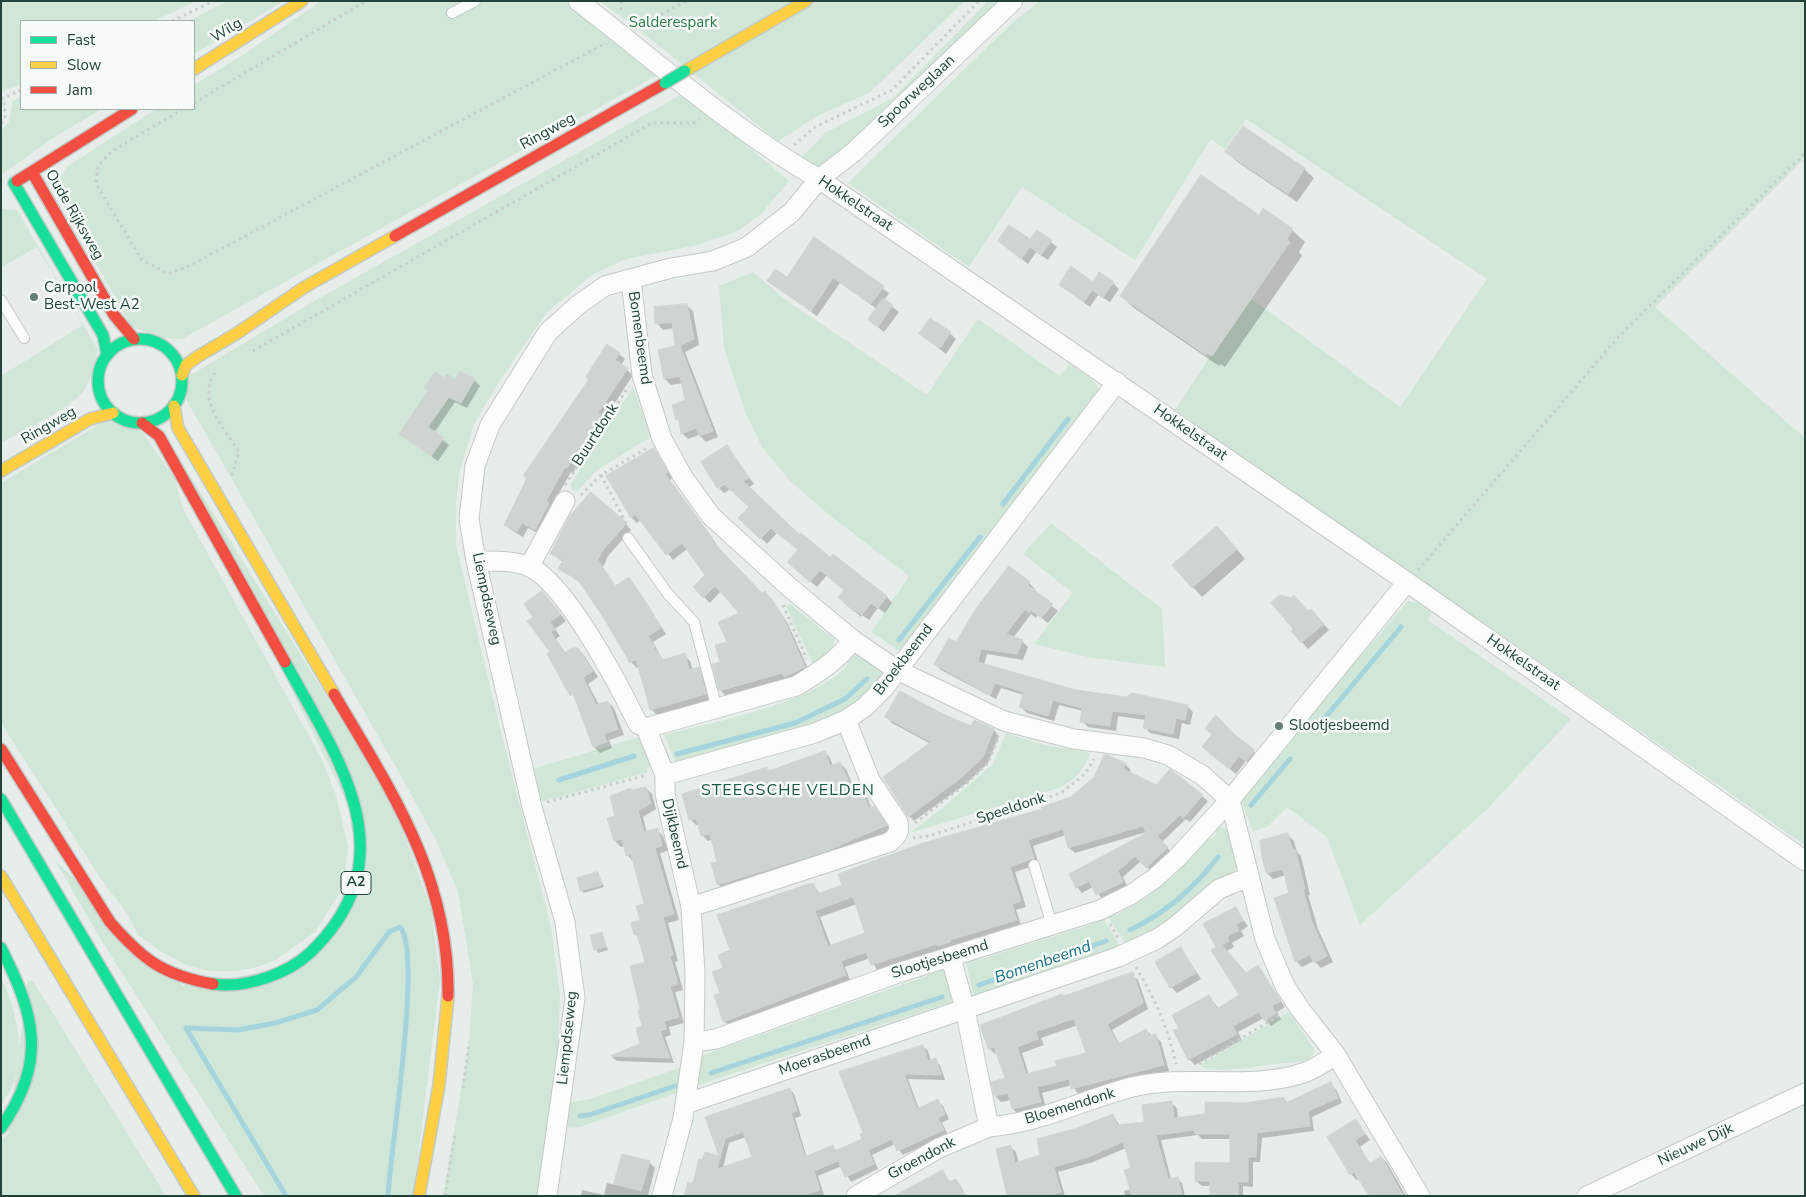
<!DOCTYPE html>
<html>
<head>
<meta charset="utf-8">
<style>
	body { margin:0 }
	#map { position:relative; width:1806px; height:1197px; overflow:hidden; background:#e7edea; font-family:"Nunito Sans",sans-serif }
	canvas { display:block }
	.frame { position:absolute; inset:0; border:2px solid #22423a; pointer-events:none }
	.legend { position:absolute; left:20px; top:20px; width:175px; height:90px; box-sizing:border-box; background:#f6fbf8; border:1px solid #a1b1ac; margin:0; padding:6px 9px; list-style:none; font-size:15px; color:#22423a }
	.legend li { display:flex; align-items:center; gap:10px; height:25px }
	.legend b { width:25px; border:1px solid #a1b1ac }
</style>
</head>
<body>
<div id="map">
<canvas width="1806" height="1197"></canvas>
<div class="frame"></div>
<ul class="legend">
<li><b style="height:6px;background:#16e098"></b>Fast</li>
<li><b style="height:6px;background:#ffcf43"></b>Slow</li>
<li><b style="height:6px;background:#f24e42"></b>Jam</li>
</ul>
</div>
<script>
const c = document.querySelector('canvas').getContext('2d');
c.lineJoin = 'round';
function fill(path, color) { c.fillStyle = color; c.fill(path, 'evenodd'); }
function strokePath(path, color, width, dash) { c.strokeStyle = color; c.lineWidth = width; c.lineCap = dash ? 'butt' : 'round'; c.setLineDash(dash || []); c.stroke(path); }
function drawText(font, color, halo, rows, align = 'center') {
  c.font = font + ' "Nunito Sans",sans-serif'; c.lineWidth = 5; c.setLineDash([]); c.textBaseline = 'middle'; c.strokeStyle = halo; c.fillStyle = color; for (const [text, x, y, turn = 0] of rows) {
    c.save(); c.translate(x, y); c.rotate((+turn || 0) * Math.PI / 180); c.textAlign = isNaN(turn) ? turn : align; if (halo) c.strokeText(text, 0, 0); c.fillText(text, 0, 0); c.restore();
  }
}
const green = new Path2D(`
	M1,1h195l-42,20h-133v63l-20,8z
	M227,1h57l-90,53v-33h-5z
	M321,1h245l95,72 -479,266 -18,-1 -32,-11 -75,-132 2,-15 9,-14 88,-57h38v-24l52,-32z
	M599,1h366l-96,92 -50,22 -41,26 -149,-119z
	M988,1h19l-189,172 -18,-14 25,-26 68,-35z
	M1040,1h765v157l-150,149 150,131v407l-630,-435 74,-113 151,110 87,-128 -241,-160 -21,30 -14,-10 -76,121 -113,-73 -53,80 -121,-84 164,-160z
	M684,93l105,88 -28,33 -23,17 -45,15 -67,13 -34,16 -45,37 -45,65 -28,47 -14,46 -4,32v43l46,191 49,191 9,68 -4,102 -15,99h-98l26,-152 4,-60 -15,-92 -22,-52 -39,-71 -211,-370 3,-23 127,-76z
	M21,97v12h81l-49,29 -52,37v-45l8,-8 4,-21z
	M1,209l16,1 81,140c-4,11 -6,27 -11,36 -11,21 -64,44 -86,57v-67l82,-51 -46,-78 -36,21z
	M753,272l34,29 140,94 51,-76 82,57 9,-12c11,8 27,14 31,28l-196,262 -33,-22 38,-56 -76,-58 -43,-37 -28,-34 -16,-33 -22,-66 -5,-62z
	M633,387l18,50 -53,32 -21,22 -5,-1 -1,-6z
	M108,419l34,13 33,47 8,30 138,249 15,37 12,52 -3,25 -7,23 -23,37 -41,29 -20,7 -20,3h-23l-23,-5 -26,-14 -24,-17 -10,-20 -27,-36 -100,-156v-240z
	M171,445l222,359 38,105 9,71 -27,216h-149l-166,-261 -43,-75 128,126 125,-21 60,-120z
	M1051,523l111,86 3,58 -77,-10 -54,-13 39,-51 -50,-39z
	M1408,601l10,2 14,9 -4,8 143,99 -83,89 -128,117 -33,-88 -40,-30 -20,20 -14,4 -13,-35z
	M790,604l44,35 -1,9 -20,16 -27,-58z
	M853,651l30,20 1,3 -21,26 -39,23 -147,43 -13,-31c56,-15 140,-29 183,-68v-9z
	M1006,733l35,11 49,9c-5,17 -16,27 -31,35l-149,45 35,-27 48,-42z
	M643,736l11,29 -7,3 1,4 -111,31 -8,-33z
	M1216,826l13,4 9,34 -3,6 -56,45 -52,31 -21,-33 11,2 23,-13 38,-29 1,-9 11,-4 19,-22 2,2 6,-7 -6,-5z
	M1101,915l21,34 -148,47 -9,-37 7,-4 9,4 112,-35z
	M936,968l9,2 9,31 -256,84 3,-29 231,-82z
	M1,977c18,37 29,92 0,128z
	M28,981h5l133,215h-165v-55l7,-6z
	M1289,1012l25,37c0,6 -3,9 -8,11 -11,4 -20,2 -31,4 -22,2 -52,10 -74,3l1,-3z
	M682,1067l-3,25 -99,35 -17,1 4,-25 23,-4z`);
const shadow = new Path2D(`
	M1227,151l77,18 10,9 -17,24 -61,-41z
	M1259,216l33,14 13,12 -6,10 3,4 -77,111 -4,-3 -2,2 -85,-58 -13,-12z
	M1037,231l20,16 -9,13 -12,-8 -8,12 -29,-23h31z
	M814,239l75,54 -5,7 15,12 -15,20 -15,-12 8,-11 -37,-26 -23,33 -49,-35 19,-3z
	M1113,283l6,6 -9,13 -12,-7 -8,12 -30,-22z
	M686,305l7,6 6,34 -14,7 33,85 -12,5 -7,-7 -11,4 -6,-6 -2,-11 -3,-3 9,-18 -3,-18 -12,2 -6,-6 11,-32 -2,-19 -11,2 -6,-7z
	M950,333l6,6 -10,15 -26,-20z
	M619,354l6,5 -4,6 12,10 -29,45 2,2 -33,51 -2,-1 -20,35 -10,28 -13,-7 -5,9 -12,-7 -6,-5 23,-46 -3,-3z
	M445,380h29l6,6 -13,22 -12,-6 -21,31 15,12 -11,16 -37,-27z
	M727,447l27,37 -6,4 52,49 30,22 3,-3 54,41 5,6 -7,10 -7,-5 -9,12 -7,-5 -1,2 -15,-14 -1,-13 -18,-15 -10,12 -22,-19 4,-18 -14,-12 -1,1 -7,-6 -10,11 -27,-26 10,-11 -19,-18 -7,4 -5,-5 11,-7z
	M654,450l18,28 -2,2 47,65 -2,1 47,48 3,-1 6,5 17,26 22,49 -19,9 -4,-4 -61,18 -6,-6 2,-27 19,-50 -20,-22 -11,12 -16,-16 12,-11 -19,-27 -14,11 -32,-41 -4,4 -5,-5 -24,-41z
	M626,524l5,6 -23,26 -5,11 13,20 12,-8 6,5 32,50 -13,8 7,13 3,5 21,-5 6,6 3,9 6,-1 5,6 7,25 -54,15 -6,-6 -12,-43 -2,2 -6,-6 -49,-78 -22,-15 3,-7 -11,-8z
	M1227,537l18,22 -43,38 -9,-10z
	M1009,568l20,15 6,6 -2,2 25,20 -10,12 -10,-8 -2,3 -5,-4 -18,24 9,3 6,6 -5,13 -36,-6 -3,11 92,27 111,14 6,6 -3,13 -8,-2 -3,16 -29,-6 -5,-6 1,-7 -28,-4 -2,15 -28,-4 -6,-6 1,-10 -24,-6 -5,16 -27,-8 -6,-6 3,-12 -23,-7 -5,11 -55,-29 -6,-6 21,-20z
	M548,599l18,22 -11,8 5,7 -4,3 10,15 12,-5 6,6 14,22 -10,7 11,21 9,-3 6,6 10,27 -15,5 3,8 -12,5 -6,-6 -17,-46 -18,-26 2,-1 -27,-57z
	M1309,613l8,4 12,13 -21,19 -16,-18z
	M942,716l30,12 2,-7 20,9 5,6 -11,27 -21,20 -53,38 -5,-5 22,-72 -39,-21 -5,-6z
	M1206,729l28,6 26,22 -8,9 -6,-5 -10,13 -27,-21 4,-18z
	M825,752l5,6 3,8 7,-3 6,6 10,24 5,-2 6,6 5,12 2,-1 6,6 11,17 -61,26 -106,33 -6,-6v-21l-7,-23 -3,1 -6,-6 -3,-10h-3l-5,-5 76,-51 2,3z
	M1125,764l6,6 -2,3 28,13 45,10 6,5 -18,21 -4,-3 -24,23 11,12 -20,19 -12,-12 -18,16 5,11 -25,12 -10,-13 -11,6 -5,-6 73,-56 -75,22 -6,-5 -3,-13 -33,11 6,18 -24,8 11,35 -10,3 5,15 -144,45 -7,-12 -25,9 5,13 -120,47 -6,-6 -3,-27 3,-25 7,-18 82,-66 7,9 252,-96zM857,904l9,30 -35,12 -11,-29z
	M646,788l6,6 4,15 -13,8 4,16 10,-3 6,6 5,15 -8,2 19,67 -11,3 10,38 -3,1 8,28 -8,2 9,31 -15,4 2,8 -6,2 9,26 -57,-2 -5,-4 30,-12 2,-18 -3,-17 6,-47 -7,-24 -5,-5 11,-29 -13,-44 -6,-6 -2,-9 -4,1 -6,-6 -6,-22 7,-2 16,-26z
	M1288,835l6,6 3,11 4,4 9,39h-2l10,34 15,33 -12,6 -7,-7 -12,6 -6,-6 -6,-67 -4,-19 -13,4 -6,-6z
	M598,874l6,13 -20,6 -3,-3z
	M1235,909l13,17 -7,5 3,5 -12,7 2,4 -7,4 20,23 11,-7 27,40 -8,5 4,7 -10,7 -7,-8 -26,14 4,8 -47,25 -6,-6 -8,-29 28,-34 10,13 21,-14 -22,-48z
	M602,934l6,16 -10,3 -7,-16z
	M1181,948l20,31 -24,14 -6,-6z
	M1132,974l6,6 10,29 -36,21 8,15 26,-15 6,6h3l6,6 8,29 -90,24 -7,-10 -30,8 4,15 -27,7 -6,-6 -3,-9 -9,2 -6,-6 -2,-13 13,-4 -8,-26 -3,1 -6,-6 75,-51zM1078,1025l10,28 -30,14 -29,8 -7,-22 22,-8 -3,-7z
	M923,1046l5,5 3,10 4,-1 5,5 5,15 -37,-1 11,30 19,-8 5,5 6,13 -7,4 6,12 -45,20 -8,-11 -23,11 6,14 -27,13 -9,-16 -24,10 6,19 -3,1h-136l9,-11 12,-32 15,5 -14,-40 83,-29 4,5 7,22 -6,2 12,40 25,-11 5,4 27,-11v-6l-24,-61zM746,1137l8,21 -31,10 6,-25z
	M1331,1084l6,7 5,12 -30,14 2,14 -52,7 -2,24h-7v25l-10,-1v10h-32v-10h-9l-6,-5 36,-16 -1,-26h-29l-4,-4 -37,5 10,39 6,-1 5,5 3,13h-60l-1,-5 7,-2 2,-21 -7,-20 -33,14 -35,10 7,24h-56l2,-49 5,5 3,11 23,-7 35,-27 36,-14 7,11 26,-3 25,-20 6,5 1,10 28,-3 38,-11 40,-5 4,4z
	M1356,1121l14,19 -10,7 10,17 11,-7 6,6 19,33h-36l-10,-18 -3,2 -6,-6z
	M623,1156l26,6 6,6 -7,28h-67l1,-6 22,5 3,-12 9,2z
	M942,1171l9,12 5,-3 4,5 6,11h-56z`);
const stream = new Path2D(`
	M1003,504l65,-85
	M899,640l81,-103
	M1319,725l82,-98
	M677,754l118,-31 50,-24 22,-20
	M559,780l75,-24
	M1251,805l39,-46
	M1130,930c37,-18 63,-41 88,-73
	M979,985l127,-44
	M711,1073l231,-76
	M580,1116l9,-1 86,-29
	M286,1196l-100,-168 52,2 37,-7 42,-13 39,-33 33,-45 11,-5c23,25 -10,225 -12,269`);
const building = new Path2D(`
	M1243,126l62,42 -17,26 -63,-42z
	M1201,175l58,40 4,-7 30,21 -6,10 3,3 -78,114 -5,-3 -1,2 -86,-59z
	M1009,225l21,14 7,-9 15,10 -11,15 -11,-8 -9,12 -23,-18z
	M814,237l70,49 -13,18 -38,-26 -22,33 -44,-30 8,-12 12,8z
	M1071,266l22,16 6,-10 15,10 -11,15 -11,-7 -8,12 -25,-17z
	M883,298l10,7 -15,22 -10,-7z
	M687,304l7,35 -14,7 33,85 -14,5 -3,-8 -15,6 -2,-15 -3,1 -4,-15 13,-5 -5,-24 -16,3 -6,-29 17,-4 -3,-24 -17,2 -1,-17z
	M930,318l21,14 -11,16 -21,-14z
	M607,344l13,9 -5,7 13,8 -30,45 3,2 -34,53 -2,-1 -19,34 3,2 -14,27 -13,-7 -5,9 -13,-7 23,-47 -4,-2 66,-97 -3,-2z
	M460,371l15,8 -14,24 -12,-6 -21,30 16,11 -13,18 -32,-22 29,-43 -4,-3 11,-16 9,6 3,-4 8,6z
	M727,445l22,33 -6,3 57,54 1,-2 29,24 3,-3 54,42 -9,12 -7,-5 -9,12 -7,-5 -1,2 -16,-15 6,-7 -24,-20 -10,12 -23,-20 11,-12 -20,-17 -1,1 -6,-6 -11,11 -22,-21 11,-11 -25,-23 -7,4 -16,-26z
	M654,448l14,24 -3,2 48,65 -2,1 51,53 3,-2 18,26 22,50 -21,10 -2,-4 -63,18 -7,-27 8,-2 -5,-17 12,-3 -9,-20 21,-9 -24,-27 -12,12 -10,-11 12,-12 -23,-32 -16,12 -31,-41 -4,4 -25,-42z
	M591,492l36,31 -25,28 -4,9 17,26 14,-9 20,30 12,21 -13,8 7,12 -2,3 3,-1 6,10 23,-7 4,17 10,-3 7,27 -56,16 -14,-51 -6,4 -25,-43 -27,-40 -20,-11 5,-9 -13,-6 19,-37z
	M1217,526l20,23 -45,39 -20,-23z
	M1009,566l21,16 -2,3 25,19 -12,14 -10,-8 -2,3 -4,-4 -19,25 17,6 -6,14 -36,-5 -3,13 98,28 51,7 5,-4 56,12 -3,15 -9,-2 -3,16 -30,-6 3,-13 -34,-4 -2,15 -30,-4 2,-14 -29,-8 -5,16 -29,-9 5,-15 -29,-9 -5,12 -56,-31 15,-26 7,4 19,-32z
	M542,591l19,23 -11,8 5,7 -4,3 13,21 9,-5h5l15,23 -10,6 13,28 12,-4 10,28 -14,5 3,8 -14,5 -20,-53 -3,2 -23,-42 3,-2 -23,-31 6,-4 -9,-13z
	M1280,595l11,3 3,-3 14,16 3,-2 13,15 -23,19 -10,-12 2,-2 -22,-26z
	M900,691l43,23 28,12 3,-6 20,9 -11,28 -22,21 -53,39 -25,-40 48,-35 -46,-25z
	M1216,715l18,19 21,16 -9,11 -7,-5 -10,13 -27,-22 10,-13 -7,-5z
	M825,751l5,15 10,-4 14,31 7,-3 8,18 5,-2 13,19 -63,27 -107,33 -6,-22 6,-1 -7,-28 -9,2 -5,-17 -7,1 -7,-26 85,-27 1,4z
	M1105,754l21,9 -3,6 33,16 14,-16 33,26 -20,23 -3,-3 -23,21 11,11 -22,21 -11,-12 -17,15 5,11 -27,13 -7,-14 -13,7 -7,-14 77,-41 -3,-7 -75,22 -5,-19 -35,11 6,18 -24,9 11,34 -9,3 5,16 -67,20v2l-12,4 -1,-2 -66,21 -5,-13 -25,9 5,14 -123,47 -9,-27 6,-2 -8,-21 11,-4 -5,-13 12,-5 -13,-35 91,-31h6l3,10 25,-9 -4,-11 85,-31 119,-34 -1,-2 30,-10 23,-20zM853,897l12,36 -37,13 -13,-35z
	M646,787l5,16 -13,8 6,21 14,-4 4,18 -7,2 19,66 -11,3 10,38 -3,1 8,28 -8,2 9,31 -15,4 2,8 -6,2 10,27 -60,-2 30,-12 -4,-16 6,-2 -4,-16 2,-1 -10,-43 15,-4 -8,-28 -3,1 -3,-12 9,-3 -4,-14 8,-2 -13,-50 -5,2 -4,-17 -8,2 -7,-23 8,-2 -5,-20 21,-8v2z
	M1288,833l4,16h3l10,40h-2l9,33 15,34 -13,7 -4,-8 -15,7 -21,-64 15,-5 -6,-24 -17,4 -4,-16 -2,-16z
	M598,872l4,13 -22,6 -3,-13z
	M1236,907l7,13 -7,5 3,5 -12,7 2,4 -7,4 24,28 12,-8 23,36 -9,5 4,7 -12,8 -5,-9 -26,14 4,8 -49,26 -15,-30 6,-1 -7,-14 37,-20 8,14 22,-14 -28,-45 5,-3 -13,-23z
	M602,932l4,15 -12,3 -4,-14z
	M1181,947l15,26 -26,15 -15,-26z
	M1133,972l10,31 -36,21 11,20 28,-15 3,7 7,-2 8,31 -93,24 -2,-10 -32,8 4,15 -29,7 -4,-16 -14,3 -3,-14 14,-4 -11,-31 -6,2 -8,-24 82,-31 1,2zM1074,1019l12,34 -31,8 2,5 -31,8 -9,-27 21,-8 -2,-7z
	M923,1045l5,16 8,-3 5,17 -37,-1 13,35 21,-10 7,15 -7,4 6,12 -47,21 -5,-12 -24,11 6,14 -29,13 -7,-16 -24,10 6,19 -19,6h-117l4,-14 5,1 6,-24 3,1 3,-8 14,4 -14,-39 85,-29 7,23 -6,2 14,44 28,-12 2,6 27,-12 -2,-5 3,-1 -24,-61zM743,1132l9,25 -35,12 8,-30z
	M1331,1082l7,16 -30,13 2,15 -53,7 -1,24h-8v25h-10v14h-28v-15h-15v-19l35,1v-29h-35v-4l-39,5 12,44 10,-2 4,19h-50l-8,-26 7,-2 -8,-26 -35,15 -34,10 7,25 -12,4h-42l-11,-47 15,-4 4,18 25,-8 -3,-16 40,-11 36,-14 4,11 27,-3 -2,-17 30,-4 2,17 31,-4v-12l39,1 40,-6 1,6z
	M1356,1119l9,15 -10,6 14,24 12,-8 22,40h-34l-15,-24 -4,3 -23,-38z
	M622,1154l28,7 -9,30 -27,-7z
	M943,1170l6,12 7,-3 10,17h-72z`);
const path = new Path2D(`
	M621,1v13
	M172,21l42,-20
	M638,27l48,-26
	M1,99l20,-9
	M194,103l172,-102
	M183,109l-71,42 -14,15 -2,18 45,75 27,15 23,-9 415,-222
	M1,123l4,-5 -1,-20
	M794,145l21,-18 77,-37 87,-89
	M253,351l399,-228h41l7,-4
	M215,373c-19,27 10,56 24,79l-8,25
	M601,475l27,52
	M565,485l64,-99
	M581,495l20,-20 48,-28
	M1418,570l204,-237 183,-180
	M783,605l24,54
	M547,802l100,-27
	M915,823l53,-41 20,-19 11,-27
	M913,838l16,-2 132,-43 24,-19 9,-15
	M1110,924l8,14
	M1136,967c19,32 32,61 40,97
	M1199,1064l84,-51
	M463,1088l6,-46
	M445,1196l10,-63`);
const lane = new Path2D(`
	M452,13l23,-12
	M1,300l23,38
	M628,538l40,56 26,28 23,87
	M1034,865l18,60`);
const street = new Path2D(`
	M578,1c79,61 154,128 241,178l588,403 398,279
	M631,280l11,95 20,64 21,38 28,39 77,70 65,54 44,30 107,51 70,18 70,9 24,7 34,20 28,25 35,139 20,47 15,23 36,46 84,141
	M476,561c17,0 38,-1 54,6 37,18 89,118 108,157l8,4 19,47v19l26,113 4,66 -1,69 -11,76 -21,78
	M529,567l36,-66
	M646,728l150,-42c22,-13 42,-26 57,-46
	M665,775l150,-42 31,-13 19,-13 19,-19 233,-306
	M691,907l199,-65c7,-6 10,-10 8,-20l-28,-42 -24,-60
	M951,958l14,51 24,118c53,-5 94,-27 143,-40 58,-14 118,5 174,-15 11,-4 21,-12 30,-17
	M694,1042l22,-3 182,-66 202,-63 32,-16 23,-16 22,-20 53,-58 177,-218
	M685,1104l433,-147 39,-18 19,-13 43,-37 30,-12
	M547,1196l28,-198 -10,-76 -33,-115 -56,-246 -7,-42 6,-53 15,-41 58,-93 30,-27 27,-19 66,-18 42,-7 34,-14 45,-35 27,-33 36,-28 158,-150
	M856,1196l83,-48 50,-21
	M1587,1196l218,-103`);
const fast = new Path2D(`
	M14,183l89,152 4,19
	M98 381a42 42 0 1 1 84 0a42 42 0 1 1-84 0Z
	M1,799l235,397
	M1,948c35,69 46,113 0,180
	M213,984c32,5 75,-10 98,-32 99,-96 27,-193 -26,-290`);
const slow = new Path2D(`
	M194,69l108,-68
	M685,71l121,-70
	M182,375l4,-10 11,-8 42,-25 64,-44 92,-52
	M174,406l4,22 156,266
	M1,471l89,-52 23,-6
	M1,876l193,320
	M419,1196l20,-111 9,-89`);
const jam = new Path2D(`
	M32,172l82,143 20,24
	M17,181l115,-72
	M395,236l270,-153
	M142,423l17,13 126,226
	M334,694c58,98 116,184 114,302
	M1,749l109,173c33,38 53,53 103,62`);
const fastBridge = new Path2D(`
	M665,83l20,-12`);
const markers = [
	[34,297,5,"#677e78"],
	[1279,726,5,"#677e78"]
];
const shields = [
	[356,883,30]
];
const shieldNames = [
	["A2",356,883]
];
const parkNames = [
	["Salderespark",673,23]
];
const streetNames = [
	["Wilg",227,31,-32],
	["Spoorweglaan",917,92,-43],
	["Ringweg",548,132,-29],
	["Hokkelstraat",855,204,34],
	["Oude Rijksweg",74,215,60],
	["Bomenbeemd",639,338,82],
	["Ringweg",49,426,-30],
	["Hokkelstraat",1190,433,35],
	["Buurtdonk",596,435,-57],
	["Liempdseweg",486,599,78],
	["Broekbeemd",904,660,-52],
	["Hokkelstraat",1523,663,35],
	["Speeldonk",1011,809,-18],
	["Dijkbeemd",674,834,77],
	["Slootjesbeemd",940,960,-17],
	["Liempdseweg",568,1038,-84],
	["Moerasbeemd",825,1056,-19],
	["Bloemendonk",1070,1107,-17],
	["Nieuwe Dijk",1696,1145,-25],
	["Groendonk",922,1159,-28]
];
const poiNames = [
	["Carpool",44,288],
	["Best-West A2",44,305],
	["Slootjesbeemd",1289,726]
];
const neighbourhoodNames = [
	["STEEGSCHE VELDEN",788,791]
];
const waterNames = [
	["Bomenbeemd",1043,963,-19]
];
fill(green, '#d0e6d7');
fill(shadow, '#0003');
strokePath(stream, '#a6d4dd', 5);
fill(building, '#ced4d1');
strokePath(building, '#cfd6d3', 1);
strokePath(lane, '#c4cac7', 12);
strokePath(street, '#c4cac7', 21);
strokePath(fast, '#c2cac7', 14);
strokePath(slow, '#c2cac7', 14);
strokePath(jam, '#c2cac7', 14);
strokePath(path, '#c6cecc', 3, [2.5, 4]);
strokePath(lane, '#fbfcfc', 10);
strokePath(street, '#fbfcfc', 19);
strokePath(fast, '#16e098', 11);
strokePath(slow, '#ffcf43', 11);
strokePath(jam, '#f24e42', 11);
strokePath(fastBridge, '#c2cac7', 14, []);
strokePath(fastBridge, '#16e098', 11);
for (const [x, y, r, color] of markers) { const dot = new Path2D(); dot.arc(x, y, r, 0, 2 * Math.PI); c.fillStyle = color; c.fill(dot); strokePath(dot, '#f6fbf8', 2); }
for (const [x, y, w] of shields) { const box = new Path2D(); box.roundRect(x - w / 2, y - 11.5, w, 23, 4); c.fillStyle = '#f6fbf8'; c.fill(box); strokePath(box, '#22423a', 1); }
drawText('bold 14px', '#22423a', null, shieldNames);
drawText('15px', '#297c4a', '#f6fbf8', parkNames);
drawText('15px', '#22423a', '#f6fbf8', streetNames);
drawText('15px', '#22423a', '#f6fbf8', poiNames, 'left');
c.letterSpacing = '1px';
drawText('16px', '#1c5649', '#f6fbf8', neighbourhoodNames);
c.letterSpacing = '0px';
drawText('italic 16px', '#187083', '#f6fbf8', waterNames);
</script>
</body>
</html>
